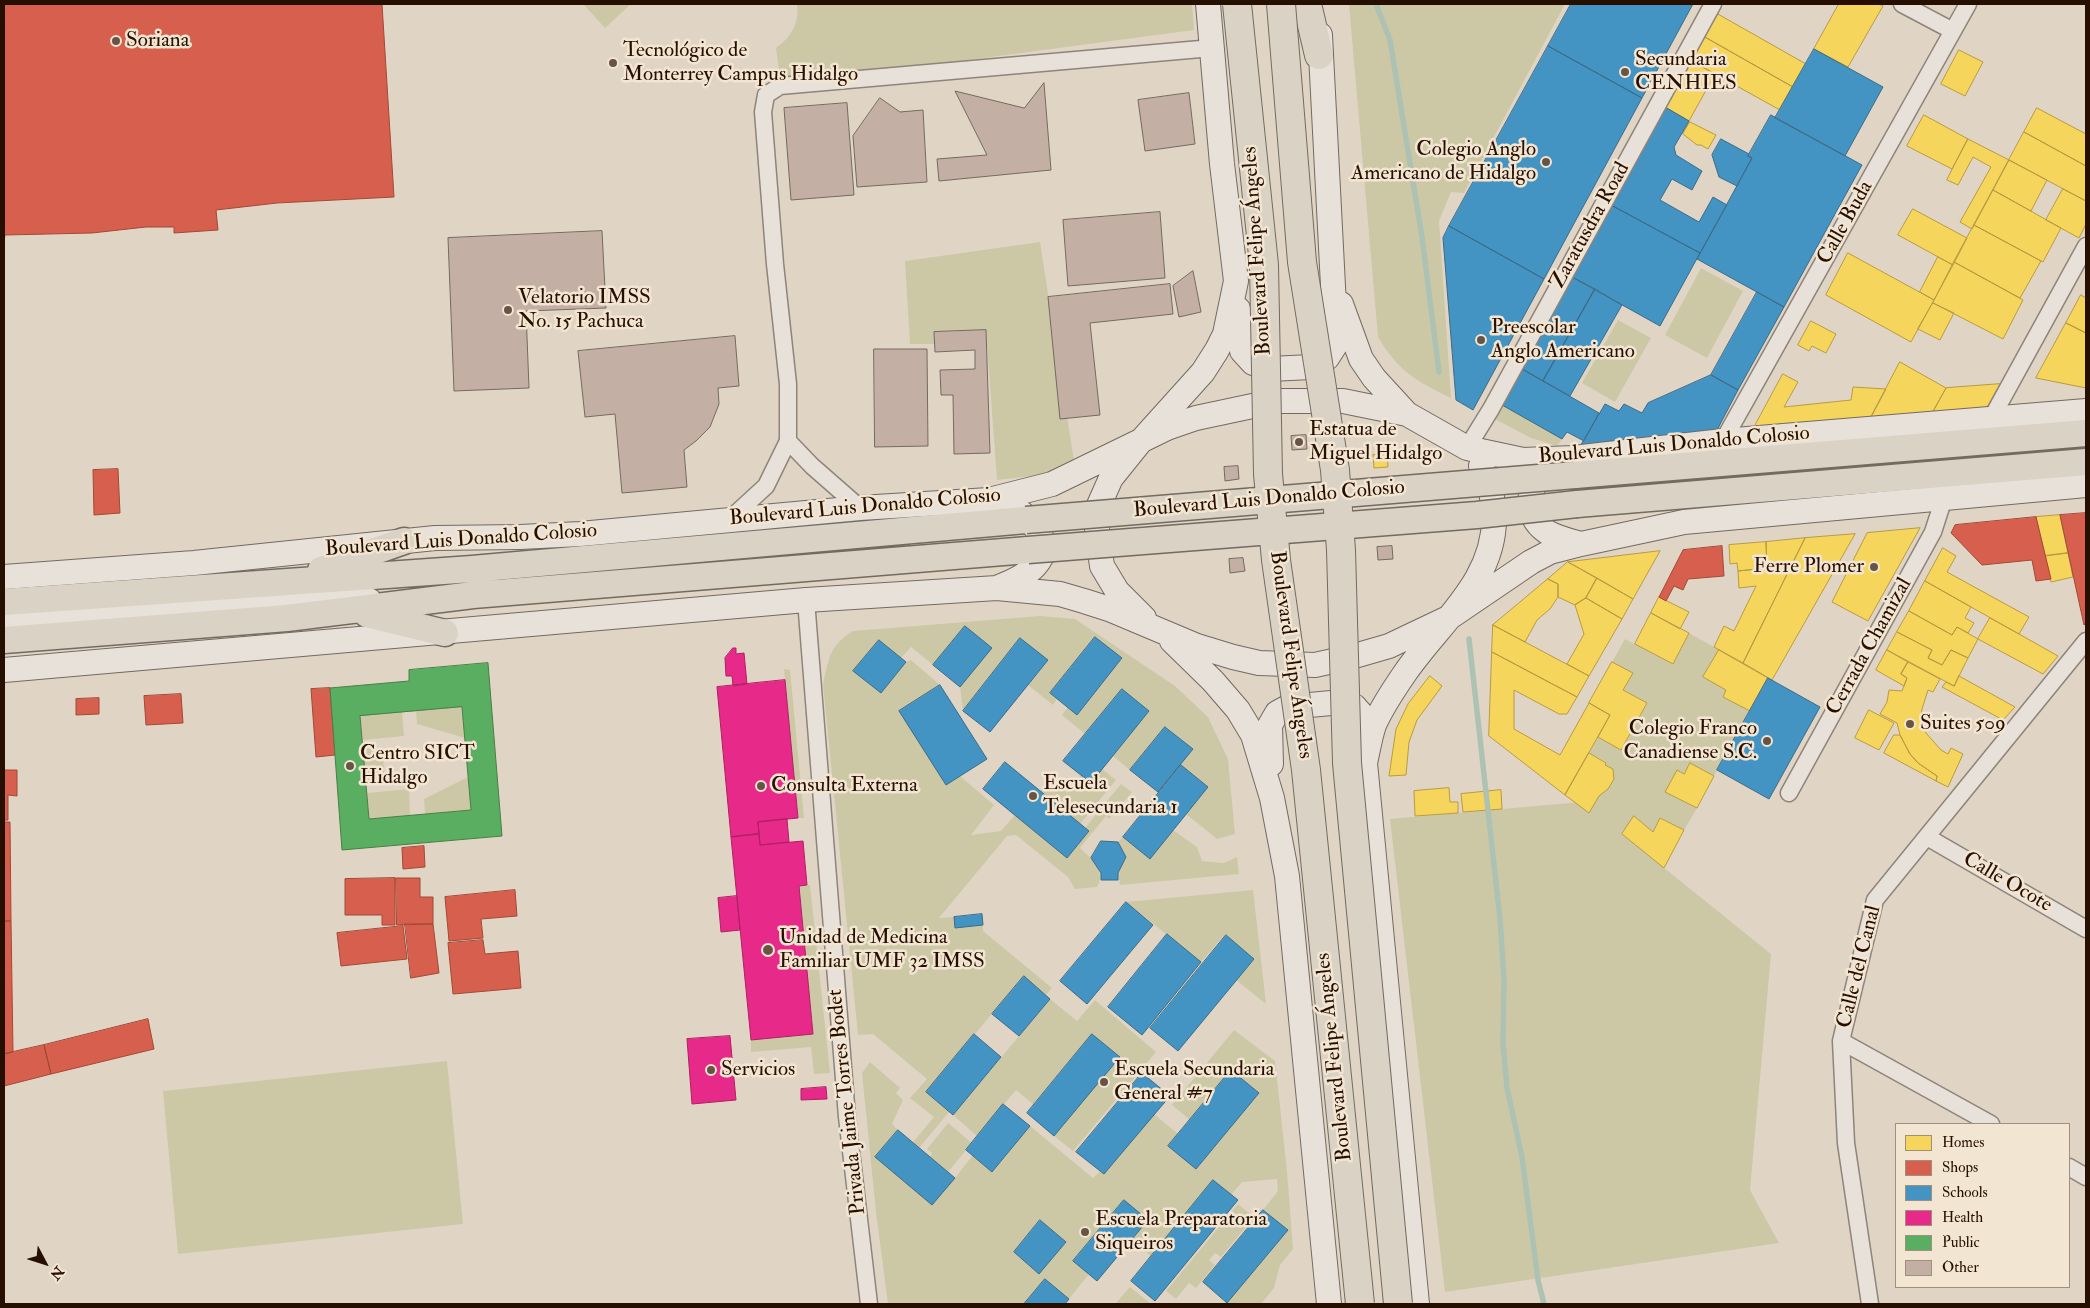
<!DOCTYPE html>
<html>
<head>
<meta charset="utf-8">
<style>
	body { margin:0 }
	#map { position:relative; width:2090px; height:1308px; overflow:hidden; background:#e0d5c5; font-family:"IM FELL Double Pica",serif }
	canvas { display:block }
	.frame { position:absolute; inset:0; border:5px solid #270f00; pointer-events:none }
	.legend { position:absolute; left:1895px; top:1123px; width:175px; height:165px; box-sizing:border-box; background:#f2e5d2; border:1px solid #a18f7e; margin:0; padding:6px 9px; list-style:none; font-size:15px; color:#270f00 }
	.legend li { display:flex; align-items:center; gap:10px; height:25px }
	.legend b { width:25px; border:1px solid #a18f7e }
	.north { position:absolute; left:20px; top:1238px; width:50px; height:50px; -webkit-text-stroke:4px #f2e5d2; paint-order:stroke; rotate:130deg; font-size:14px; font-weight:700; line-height:20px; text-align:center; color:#270f00 }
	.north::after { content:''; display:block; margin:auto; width:18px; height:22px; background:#270f00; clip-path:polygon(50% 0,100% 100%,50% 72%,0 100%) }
</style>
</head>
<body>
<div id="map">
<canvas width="2090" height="1308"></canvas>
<div class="frame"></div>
<ul class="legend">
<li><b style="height:14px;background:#f6d55c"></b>Homes</li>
<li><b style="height:14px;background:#d6604d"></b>Shops</li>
<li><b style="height:14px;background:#4393c3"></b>Schools</li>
<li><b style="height:14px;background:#e7298a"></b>Health</li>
<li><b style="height:14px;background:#5aae61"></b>Public</li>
<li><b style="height:14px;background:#c3afa4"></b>Other</li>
</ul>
<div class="north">N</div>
</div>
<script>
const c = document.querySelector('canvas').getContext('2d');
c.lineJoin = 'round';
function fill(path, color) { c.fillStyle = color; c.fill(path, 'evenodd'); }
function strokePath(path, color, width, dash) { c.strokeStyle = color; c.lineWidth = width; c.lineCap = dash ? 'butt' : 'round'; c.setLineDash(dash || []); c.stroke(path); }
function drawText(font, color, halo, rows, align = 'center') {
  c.font = font + ' "IM FELL Double Pica",serif'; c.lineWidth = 5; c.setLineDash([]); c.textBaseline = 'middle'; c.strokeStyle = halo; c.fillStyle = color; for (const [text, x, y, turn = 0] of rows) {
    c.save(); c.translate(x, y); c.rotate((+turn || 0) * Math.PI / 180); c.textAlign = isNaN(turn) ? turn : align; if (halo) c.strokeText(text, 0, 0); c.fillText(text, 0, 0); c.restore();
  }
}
const green = new Path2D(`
	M583,4h48l-26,24z
	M797,4h395l2,26 -413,55 -5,-37c16,-12 23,-24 21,-44z
	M1349,4h216l-101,189 -13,-1 -12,29 12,177c-35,-17 -53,-27 -73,-61z
	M1040,242l34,219 -33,14 -44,5 -11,-149 -52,1v12h-24l-5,-83z
	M1701,268l42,23 -36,67 -42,-23z
	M1618,320l33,18 -36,64 -33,-19z
	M1502,405l60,34 -5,7 -26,-8 -36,-19z
	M1040,616l35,3 100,67 33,31 20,42 7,75 -18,5 -31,-25 22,-27 -28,-23 13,-15 -27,-22 -36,43 -17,-14 36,-45 -27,-22 -37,45 -23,-19 6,-8 9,7 45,-55 -27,-22 -45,55 7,7 -4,6 -25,-20 20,-25 -28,-22 -57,73 -3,-24 31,-39 -58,17 -22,-18 -10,11 -22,-18 -25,31 27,22 25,-31 5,-2 29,25 -41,26 61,65 34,29 -23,30 30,-4 14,-16 52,43 22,-27 -4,-3 36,-44 11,8 -23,27 -3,-3 -26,32c11,11 27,22 17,39l-22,2 -7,-12 -52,-42 -9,1 -68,82 15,-1 2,11 27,-3v6l69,57 -6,7 -23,-18 -97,115 23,20 -30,36 -6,-6 21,-25 -24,-19 17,-19 -54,-45 -15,1 -35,-351c6,-25 6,-39 30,-53z
	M1689,633l30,17 -16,27 23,13 -3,7 27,14 -36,65 -24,-13 -6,11 -7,-4 -11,22 31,16 -13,22 -23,-12 -8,14 -19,-16 -12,18 149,120 -21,236 29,53 -334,49 -55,-473 191,-17c17,-6 34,-11 32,-33l-8,-4 1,-3 -17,-9 9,-16 24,13 25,-46 -24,-14 9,-17 -20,-11 13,-23 48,25z
	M784,669l6,1 14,148h-6z
	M462,707l3,31 -48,-14 -1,-13z
	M402,712l2,24 -42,4 -2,-24z
	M382,748l3,32 -19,2 -3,-33z
	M1102,769l14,11 -36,44 -40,-33 10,-13 17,15 14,-18z
	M468,777l3,33 -46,4 -1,-15z
	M409,789l1,26 -41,4 -2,-26z
	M1173,830l24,17 5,14 22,2 13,-6 2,17 -119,11 -2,-12 8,-16 -8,-15 5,-5 27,22z
	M810,885l20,188 -16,1 -3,-27 -60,5v-12l62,-6 -14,-148z
	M1253,890l13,114 -30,-24 18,-21 -29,-25 -24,28 -75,-60z
	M1050,999l27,22 18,-21 61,52 -83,99 -19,-15 66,-79 -27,-23 -60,70 -17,-14 -39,46 -24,-21z
	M1234,1030l41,31 12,110 6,78 -13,16 -6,23 -13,16h-35l62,-74 -25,-20 15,-19 -1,-12 -35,3 -11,13 -80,61 -20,-16 17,-20 -24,-20 -51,60 16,14 -20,25 -24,-20 -21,25h-136l-12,-92 -14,-139 8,-11 30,26 -4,5 7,7 -11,24 6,6 -23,27 80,21 18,-23 20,17 37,-46 63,52 7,-7 4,3 50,-60 24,20 -10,12 28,23 63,-76 -28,-23 -41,50 -18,-15zM1040,1220l26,22 -27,32 -25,-22z
	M447,1061l16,163 -285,30 -15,-163z
	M948,1123l24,20 -24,29 -18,-15 2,-4 -5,-4z
	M1238,1204l16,13 -33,40 -6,-4 -6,7 6,5 -19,23 -7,-5 -13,16 -10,-8z
	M1130,1287l21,17h-36z`);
const homes = new Path2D(`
	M1839,4h40l4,2 -35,61 -34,-18z
	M1716,13l90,51 -13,23 -90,-51z
	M1703,36l90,51 -13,23 -90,-50z
	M1959,50l24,12 -18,34 -24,-12z
	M1690,60l25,14 -26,47 -24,-14z
	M2037,108l49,26v32l-62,-34z
	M1924,115l44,24 -16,30 -45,-23z
	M1690,122l26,13 -8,14 -7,-4h-4l-14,-11z
	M2024,132l62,34v35l-77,-41z
	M1968,139l41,21 -37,69 -12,-7 31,-55 -18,-10 -15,28 -11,-5z
	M2009,160l38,20 -16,31 -38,-21z
	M2063,189l23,12v23l-7,14 -33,-18z
	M1993,190l68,38 -18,34 -69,-37z
	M1913,209l54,29 -14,27 -55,-30z
	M1974,225l67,36 -21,37 -66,-36z
	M1848,253l86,47 -23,42 -85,-47z
	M1938,257l15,8 -19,35 -14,-8z
	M1954,262l69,38 -20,39 -70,-36z
	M2081,295l5,3v35l-20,-10z
	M1933,303l21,10 -14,27 -22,-11z
	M1811,321l25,13 -10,19 -14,-7 -3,5 -11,-6z
	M2066,323l20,10v55l-50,-10z
	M1900,362l46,26 -15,27 -62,6z
	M1783,374l15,8 -14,25 67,-7 2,-13 33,2 -17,32 -118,12z
	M2000,384l-14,25 -55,6 15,-27z
	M1387,454l1,13 -14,1 -1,-13z
	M2060,515l8,38 -23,3 -9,-39z
	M1920,528l-52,93 -36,-19 35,-69z
	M1855,534l-83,146 -29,-17 62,-125z
	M1805,538l-62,125 -29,-16 10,-21 10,5 22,-45 -17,2 -1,-17 29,-3 -1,-26z
	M1766,542l1,26 -29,3 -1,-8 -7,1 -1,-19z
	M1943,548l13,8 -9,16 82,45 -10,17 -94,-53z
	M1660,551l-27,48 -65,-37z
	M2068,553l5,24 -22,5 -6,-26z
	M1568,562l29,16 -11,20 -11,7 -17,-8v-13l-10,-5z
	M1597,578l36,21 -11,20 -36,-21z
	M1548,579l10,5v13l-8,12 -13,11 -12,22 -32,-17z
	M1925,581l46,26 -6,11 9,5 -6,10 -11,-6 -5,8 -43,-24z
	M1659,597l30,15 -9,17 -29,-16z
	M1586,598l36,21 -33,57 -22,-12 17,-30 -9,-29z
	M1909,611l43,24 5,-8 21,12 -10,19 -17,-8 -9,15 -14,-7 4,-8 -35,-18z
	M1651,613l38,20 -16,31 -38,-20z
	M1990,618l29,16 39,22 -15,18 -65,-35z
	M1493,625l96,51 -12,21 -85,-45z
	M1897,632l35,18 -4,8 14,7 9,-15 17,8 -14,28 -67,-36z
	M1719,650l49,28 -18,33 -27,-14 3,-7 -23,-13z
	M1887,650l21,12 -7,12 6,4 -3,8 -28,-16z
	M1492,652l85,45 -10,17h-8l-45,-24v39l46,26 29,-52 21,12 -45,80 -76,-59z
	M1612,662l21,11 -10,17 24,13 -26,47 -23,-13 12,-22 -21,-12z
	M1908,662l32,17 -7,13 -5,-2 -6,19 -1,8 5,16 15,17 7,4 3,-6 12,6 -15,33 -12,-6 1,-5 -19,-13 -8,-9 -10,-19 -3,-12 -17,-9 7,-12 2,-12 13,1 5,-13 -6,-4z
	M1430,676l12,10 -25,34 -8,22 -3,33 -17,1 7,-47 12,-25z
	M1959,676l56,31 -12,13 -61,-33 4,-5 8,4z
	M1869,710l25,13 -15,27 -24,-12z
	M1894,735h6l10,19 8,9 19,13 -1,5 -52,-28z
	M1589,753l17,10 -1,2 8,4 1,10 -6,10 -9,7 -10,17 -24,-18z
	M1690,763l24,13 -17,32 -32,-16 12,-22 7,4z
	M1449,788l1,14h8v11l-43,3 -1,-25z
	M1501,790l1,19 -39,3 -2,-18z
	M1634,816l19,16 7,-14 24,12 -20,38 -42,-34z`);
const shops = new Path2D(`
	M4,4h378l12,193 -117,6 -61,7 2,20 -44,3v-6h-28l-54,6 -87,2 -1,6z
	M118,469l2,44 -26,2 -1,-45z
	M2086,513v110l-2,2 -24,-110z
	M2036,517l15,62 -15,2 -4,-21 -50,5 -31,-32 4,-8z
	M1722,546l2,30 -36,3 -5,11 -9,-4 -8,15 -7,-4 24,-47z
	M330,688l5,67 -19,2 -5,-68z
	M181,694l2,29 -37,2 -2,-29z
	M99,698v16l-23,1v-16z
	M4,770h13v26l-9,-1v25h-4z
	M4,822h6l1,99h-7z
	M424,846l1,21 -22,2 -1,-21z
	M395,878v47h-13v-10h-37v-36z
	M396,878h24v19h13v27l-36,1z
	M515,890l2,26 -36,3 2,19 -34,3 -4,-44z
	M4,921h7l2,131 -9,2z
	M405,924h28l6,49 -28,5z
	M403,926l4,33 -66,7 -4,-33z
	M483,940l2,14 33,-3 3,37 -68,6 -5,-51z
	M148,1019l6,30 -103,25 -7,-29z
	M44,1045l7,29 -47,12v-32z`);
const schools = new Path2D(`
	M1571,4h122l-51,94 -94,-52z
	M1548,46l94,52 -98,181 -95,-53z
	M1814,49l69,38 -38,69 -70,-38z
	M1665,107l24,14 -15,26 2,8 26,16 -10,19 -20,-11 -12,21 39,22 14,-25 14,8 -27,48 -89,-48z
	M1771,115l91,50 -78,142 -87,-48 55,-101 -4,-2z
	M1721,139l28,15 -1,2 4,2 -15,28 -18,-9 -7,-22z
	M1611,205l89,48 -40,73 -88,-49z
	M1449,226l95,53 -71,131 -17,-10 -13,-162z
	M1572,277l23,12 -26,46 -22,-12z
	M1595,289l27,16 -52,91 -27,-15z
	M1757,292l27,15 -46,83 -27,-15z
	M1547,323l22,12 -26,46 -21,-12z
	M1522,369l77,44 -15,28 -17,-9 -5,7 -60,-34z
	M1711,375l27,15 -23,44 -136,14 26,-44 14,7 5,-7 18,9 6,-10z
	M965,626l27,22 -32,39 -27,-22z
	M1095,637l27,21 -45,57 -27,-22z
	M1020,638l28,22 -58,72 -27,-21z
	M879,640l27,22 -25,31 -28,-22z
	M1768,678l52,29 -51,92 -52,-29z
	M940,685l47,74 -41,26 -47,-74z
	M1122,689l27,22 -58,72 -28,-22z
	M1165,727l28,22 -35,43 -28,-22z
	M1005,762l84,69 -22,27 -84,-69z
	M1181,765l27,22 -58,72 -27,-22z
	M1101,841l17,1 8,15 -8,16v7h-17v-7l-10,-15z
	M1126,902l27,23 -66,79 -27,-23z
	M982,914l1,11 -28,3 -1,-11z
	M1167,934l34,28 -59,73 -34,-28z
	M1226,935l28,24 -76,92 -28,-23z
	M1024,976l26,23 -31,37 -27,-22z
	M974,1034l27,23 -48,58 -27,-23z
	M1092,1034l28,23 -66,79 -27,-23z
	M1231,1070l28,23 -63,76 -28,-23z
	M1142,1073l28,23 -66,78 -28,-22z
	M1003,1104l27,22 -38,46 -26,-22z
	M898,1130l57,48 -23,27 -57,-48z
	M1213,1180l25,20 -83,101 -24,-20z
	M1124,1200l24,20 -51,61 -24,-20z
	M1263,1210l25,20 -61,73 -24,-21z
	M1040,1220l26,22 -27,32 -25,-22z
	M1045,1279l24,20 -4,5h-41z`);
const health = new Path2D(`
	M733,648h3v6l8,-1 3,31 -14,2 -1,-10h-6l-1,-18z
	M785,680l13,138 -40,4 1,12 -28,3 -14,-150z
	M787,819l2,23 -29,3 -2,-23z
	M759,834l1,11 43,-4 4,44 -8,1 14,148 -62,6 -20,-203z
	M737,896l3,34 -19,2 -3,-34z
	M730,1036l6,64 -44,4 -5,-65z
	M826,1087l1,12 -26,1v-11z`);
const public = new Path2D(`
	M488,663l14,173 -160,14 -12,-162 79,-7v-11zM462,707l9,103 -102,9 -9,-103z`);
const stream = new Path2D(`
	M1376,4l14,36 32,197 17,135
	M1469,639l31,280 4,60 -1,65 4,44 15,69 16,123 6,24`);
const building = new Path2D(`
	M1044,83l7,87 -112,11 -2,-22 50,-4 -32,-64 69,17z
	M1189,93l6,51 -50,7 -7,-51z
	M880,98l20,14 23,-2 4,72 -70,5 -4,-51z
	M847,103l7,92 -63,5 -7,-92z
	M1160,212l5,66 -97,8 -5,-66z
	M602,231l4,77 -80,3 3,77 -75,3 -6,-153z
	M1193,271l8,41 -22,5 -6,-31z
	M1170,284l3,30 -83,9 10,92 -40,4 -12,-122z
	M986,330l4,123 -36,1 -1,-59h-12l-1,-25 35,-1v-19l-40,2 -1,-20z
	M735,336l4,50 -21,2 1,16 -9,23 -14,14 -12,9 3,37 -65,6 -7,-79 -30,3 -7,-66z
	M874,349h53l1,97 -53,1z
	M1306,435l1,14 -15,1 -1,-14z
	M1238,466l1,13 -14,2 -1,-14z
	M1392,546l1,13 -15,1 -1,-13z
	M1243,558l2,13 -15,2 -1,-14z`);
const minor = new Path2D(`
	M1902,4l51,27
	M1991,419l95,-173
	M788,441l24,25 48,42
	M1723,441l245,-437
	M1467,448l24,-39 222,-405
	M729,520l37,-34 22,-45v-57l-13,-120 -12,-152 3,-17 14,-9 432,-38
	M806,600l41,517 22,187
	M1789,793l144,-261 11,-34
	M1927,837l159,92
	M1841,1041l150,83
	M2069,1167l17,10
	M1870,1304l-24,-161 -5,-102 34,-141 211,-259`);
const tertiary = new Path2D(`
	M4,623l313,-26 53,2`);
const secondary = new Path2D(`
	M1341,304l20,55 13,19 33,36
	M1238,309l4,42 11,12 17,6 41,-2 16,-9 9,-14 -16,-309
	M1552,467c-25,15 -31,47 -5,65 10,6 23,9 34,12
	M4,577l190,-14 241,-25 85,-1 60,-3 280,-26 129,-8 63,-16 115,-56 29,-10 80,-17h67l64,13 60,34 56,12 50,-2 150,-17 363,-30
	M999,587c24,-9 60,-28 37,-59 -5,-6 -12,-15 -20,-18
	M1144,618l-27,-27 -15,-25 -5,-36 2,-25 12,-27 29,-36 63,-70 14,-22 8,-16 11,-53 -14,-117 -14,-160
	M1172,641l41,40 25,29 15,25 19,63 15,78 42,428
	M4,670l802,-70 191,-12 63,6 24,7 25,8 88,37 36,11 26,6 56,2 36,-8 38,-11 61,-29 81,-55 19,-10 31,-8 103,-22 402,-37
	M1271,764l-1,-39 7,-12 11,-6 54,-5 12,4 8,9 3,31
	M1417,1304l-52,-541c3,-13 5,-26 9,-38 8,-18 20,-36 31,-52 35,-51 92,-93 89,-160 -1,-16 -5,-33 -13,-47`);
const primary = new Path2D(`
	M1575,475l511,-42
	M1577,504l509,-42
	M321,570l83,-29
	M4,602l468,-33 554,-49
	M367,614l78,19
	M4,640l283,-22 186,-23 555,-45`);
const trunk = new Path2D(`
	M1307,4l12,51`);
const primaryBridge = new Path2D(`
	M1026,520l549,-45
	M1028,550l449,-35 100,-11`);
const trunkBridge = new Path2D(`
	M1237,4l27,261 4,209 8,86 30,210 54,534
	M1281,4l21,258 33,208 6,80 6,213 51,541`);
const markers = [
	[116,41,5,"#685445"],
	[613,63,5,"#685445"],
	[1625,72,5,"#685445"],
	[1546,162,5,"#685445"],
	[508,310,5,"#685445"],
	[1481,340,5,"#685445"],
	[1299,442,5,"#685445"],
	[1874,567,5,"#685445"],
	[1910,724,5,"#685445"],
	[1767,741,5,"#685445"],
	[350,766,5,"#685445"],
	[761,786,5,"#685445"],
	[1033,796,5,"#685445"],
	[768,950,6,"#685445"],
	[711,1070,5,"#685445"],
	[1104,1082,5,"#685445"],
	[1085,1232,5,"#685445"]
];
const poiNames = [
	["Soriana",126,41],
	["Tecnológico de",623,51],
	["Monterrey Campus Hidalgo",623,75],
	["Secundaria",1635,60],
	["CENHIES",1635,84],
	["Colegio Anglo",1536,150,"right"],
	["Americano de Hidalgo",1536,174,"right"],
	["Velatorio IMSS",518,298],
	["No. 15 Pachuca",518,322],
	["Preescolar",1491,328],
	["Anglo Americano",1491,352],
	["Estatua de",1309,430],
	["Miguel Hidalgo",1309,454],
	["Ferre Plomer",1864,567,"right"],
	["Suites 509",1920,724],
	["Colegio Franco",1757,729,"right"],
	["Canadiense S.C.",1757,753,"right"],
	["Centro SICT",360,754],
	["Hidalgo",360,778],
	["Escuela",1043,784],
	["Telesecundaria 1",1043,808],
	["Consulta Externa",771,786],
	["Unidad de Medicina",779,938],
	["Familiar UMF 32 IMSS",779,962],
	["Servicios",721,1070],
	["Escuela Secundaria",1114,1070],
	["General #7",1114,1094],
	["Escuela Preparatoria",1095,1220],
	["Siqueiros",1095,1244]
];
const streetNames = [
	["Calle Buda",1846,223,-61],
	["Zaratusdra Road",1591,226,-61],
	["Boulevard Felipe Ángeles",1258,251,-94],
	["Boulevard Luis Donaldo Colosio",1674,446,-5],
	["Boulevard Luis Donaldo Colosio",1269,500,-5],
	["Boulevard Luis Donaldo Colosio",865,508,-5],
	["Boulevard Luis Donaldo Colosio",461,541,-4],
	["Cerrada Chamizal",1870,647,-61],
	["Boulevard Felipe Ángeles",1290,655,82],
	["Calle Ocote",2007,883,30],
	["Calle del Canal",1860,967,-76],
	["Boulevard Felipe Ángeles",1335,1057,-96],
	["Privada Jaime Torres Bodet",848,1102,-96]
];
fill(green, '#ccc8a6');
fill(homes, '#f6d55c');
strokePath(homes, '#b89a40', 1);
fill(shops, '#d6604d');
strokePath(shops, '#a24836', 1);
fill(schools, '#4393c3');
strokePath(schools, '#3b6b88', 1);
fill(health, '#e7298a');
strokePath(health, '#ad2161', 1);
fill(public, '#5aae61');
strokePath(public, '#4b7e44', 1);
strokePath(stream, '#aec2b4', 5.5);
fill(building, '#c3afa4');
strokePath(building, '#736a60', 1);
strokePath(minor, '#8e847a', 19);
strokePath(tertiary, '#8e847a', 24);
strokePath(secondary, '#736a60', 26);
strokePath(primary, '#736a60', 29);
strokePath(trunk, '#736a60', 30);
strokePath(minor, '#e7e1d9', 16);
strokePath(tertiary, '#e7e1d9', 21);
strokePath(secondary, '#e7e1d9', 24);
strokePath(primary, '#dad2c4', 26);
strokePath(trunk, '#dad2c4', 28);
strokePath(primaryBridge, '#736a60', 29, []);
strokePath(trunkBridge, '#736a60', 30, []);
strokePath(primaryBridge, '#dad2c4', 26);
strokePath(trunkBridge, '#dad2c4', 28);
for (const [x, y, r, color] of markers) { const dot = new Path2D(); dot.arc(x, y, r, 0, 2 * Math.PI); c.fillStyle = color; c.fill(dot); strokePath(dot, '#f2e5d2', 2); }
drawText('21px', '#270f00', '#f2e5d2', poiNames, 'left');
drawText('21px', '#270f00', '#f2e5d2', streetNames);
</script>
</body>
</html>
